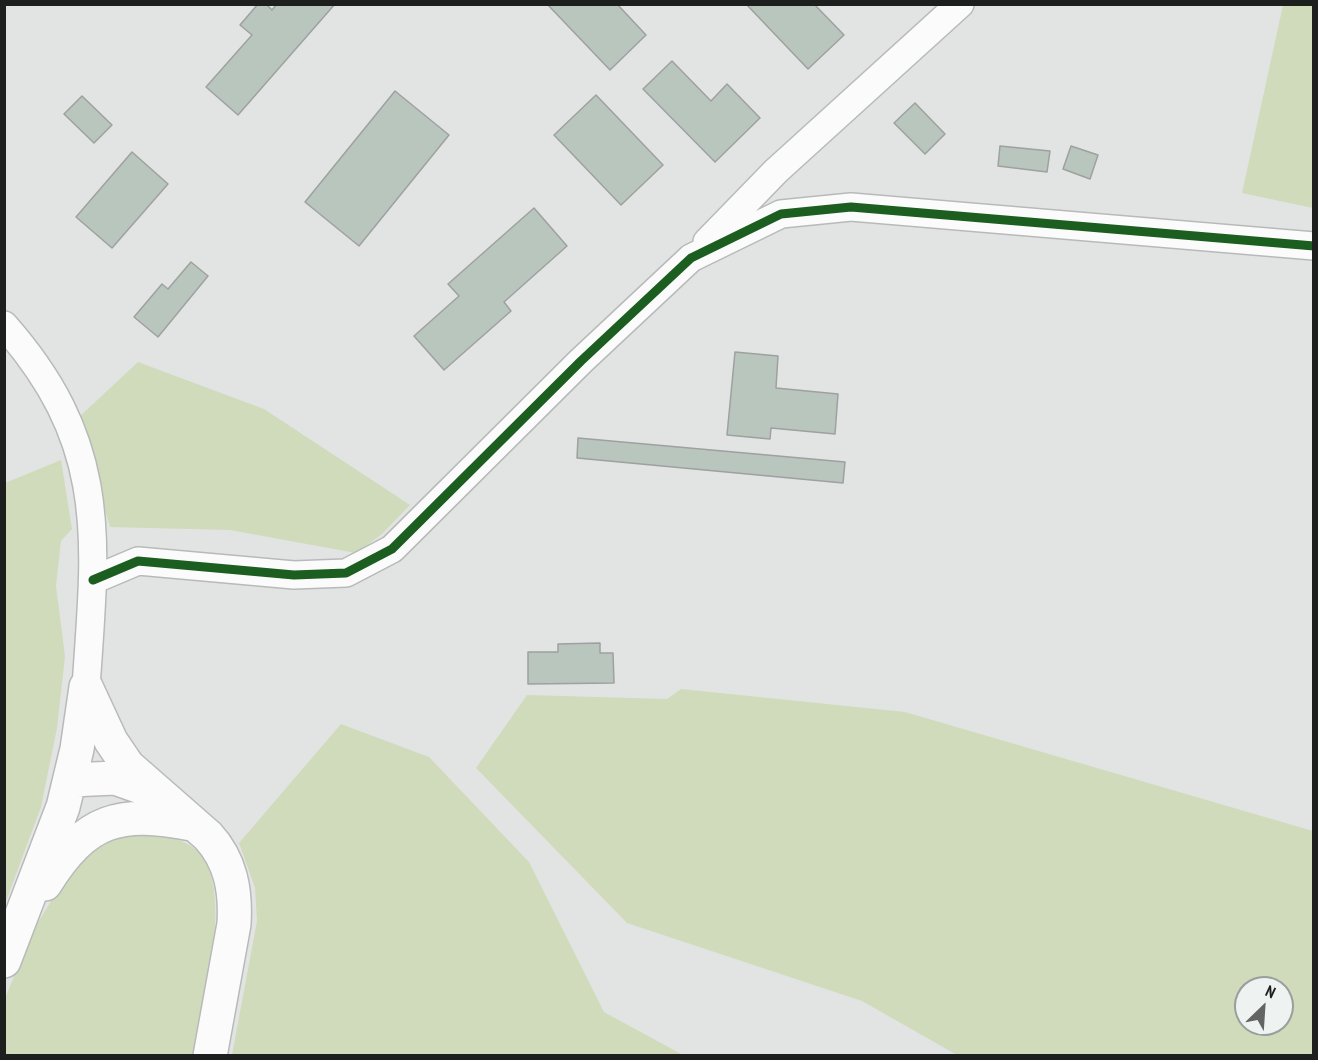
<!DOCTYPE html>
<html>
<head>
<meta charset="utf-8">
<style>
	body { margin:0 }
	#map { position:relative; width:1318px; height:1060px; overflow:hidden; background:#e2e4e3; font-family:"PT Sans Narrow",sans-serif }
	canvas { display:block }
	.frame { position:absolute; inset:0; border:6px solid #1d1f1e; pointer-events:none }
	.north { position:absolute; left:1234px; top:976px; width:60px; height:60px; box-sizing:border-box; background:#eef2f1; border:2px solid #9a9e9d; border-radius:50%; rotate:25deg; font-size:16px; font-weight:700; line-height:24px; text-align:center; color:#1d1f1e }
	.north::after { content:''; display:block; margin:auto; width:21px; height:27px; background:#626463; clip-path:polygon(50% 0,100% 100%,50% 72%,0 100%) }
</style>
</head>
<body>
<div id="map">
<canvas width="1318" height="1060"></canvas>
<div class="frame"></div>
<div class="north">N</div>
</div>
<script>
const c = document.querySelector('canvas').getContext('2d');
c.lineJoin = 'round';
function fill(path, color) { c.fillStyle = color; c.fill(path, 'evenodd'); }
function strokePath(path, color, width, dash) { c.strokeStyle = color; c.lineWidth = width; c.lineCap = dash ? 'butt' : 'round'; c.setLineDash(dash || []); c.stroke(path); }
const green = new Path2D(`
	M1283,5h30v203l-71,-15z
	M138,362l126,47 146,96 -28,29 -26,19 -126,-23 -120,-3 -32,-109z
	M61,460l11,69 -11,12 -5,45 9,70 -8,72 -16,79 -36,97v-421z
	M681,689l224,23 408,119v224h-356l-95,-54 -235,-78 -151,-155 51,-73 140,4zM1246,988h36v36h-36z
	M341,724l88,33 100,105 75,150 79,43h-451l25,-134 -2,-33 -16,-45z
	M119,829c26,4 53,4 75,19 44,33 8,161 0,207l-189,1v-58l30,-71 49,-79z`);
const building = new Path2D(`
	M258,4h8l6,6 5,-6h58l-97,111 -32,-28 46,-52 -12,-10z
	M547,4h70l29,31 -36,35z
	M746,4h68l30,31 -36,34z
	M672,61l39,40 16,-17 33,34 -45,44 -72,-73z
	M395,91l54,44 -90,111 -54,-44z
	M596,95l67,70 -42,40 -67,-70z
	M82,96l30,29 -18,18 -30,-29z
	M915,103l30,31 -20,20 -31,-31z
	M1000,146l50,5 -3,21 -49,-6z
	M1071,146l27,9 -8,24 -27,-10z
	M132,152l36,32 -56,64 -36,-31z
	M534,208l33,38 -63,56 7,9 -67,59 -30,-34 45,-40 -11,-12z
	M191,262l17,14 -50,61 -24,-20 28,-33 6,5z
	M735,352l43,4 -2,32 62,6 -3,40 -64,-6 -1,11 -43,-4z
	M578,438l267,24 -2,21 -266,-25z
	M600,643v10h13l1,30 -86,1v-32h30v-8z`);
const minor = new Path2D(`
	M707,242l69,-71 184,-167
	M4,325c106,120 92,214 82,362
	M93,580l45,-19 156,14 52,-2 46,-24 189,-188 110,-103 90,-44 70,-7 463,39`);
const major = new Path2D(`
	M86,687l25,54 17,25 80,70c23,25 28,55 26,88l-24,132
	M71,780l44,-2 37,13
	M45,884c41,-66 75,-74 147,-60
	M4,961l59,-154 14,-58 9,-62`);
const cycleway = new Path2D(`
	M93,580l45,-19 156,14 52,-2 46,-24 189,-188 110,-103 90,-44 70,-7 463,39`);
fill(green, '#d0dbbb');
fill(building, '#b9c6be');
strokePath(building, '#9fa0a0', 1.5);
strokePath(minor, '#b8bab9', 30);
strokePath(major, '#b8bab9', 36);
strokePath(minor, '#fbfbfb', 27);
strokePath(major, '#fbfbfb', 33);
strokePath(cycleway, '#1b5e20', 9);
</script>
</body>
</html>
